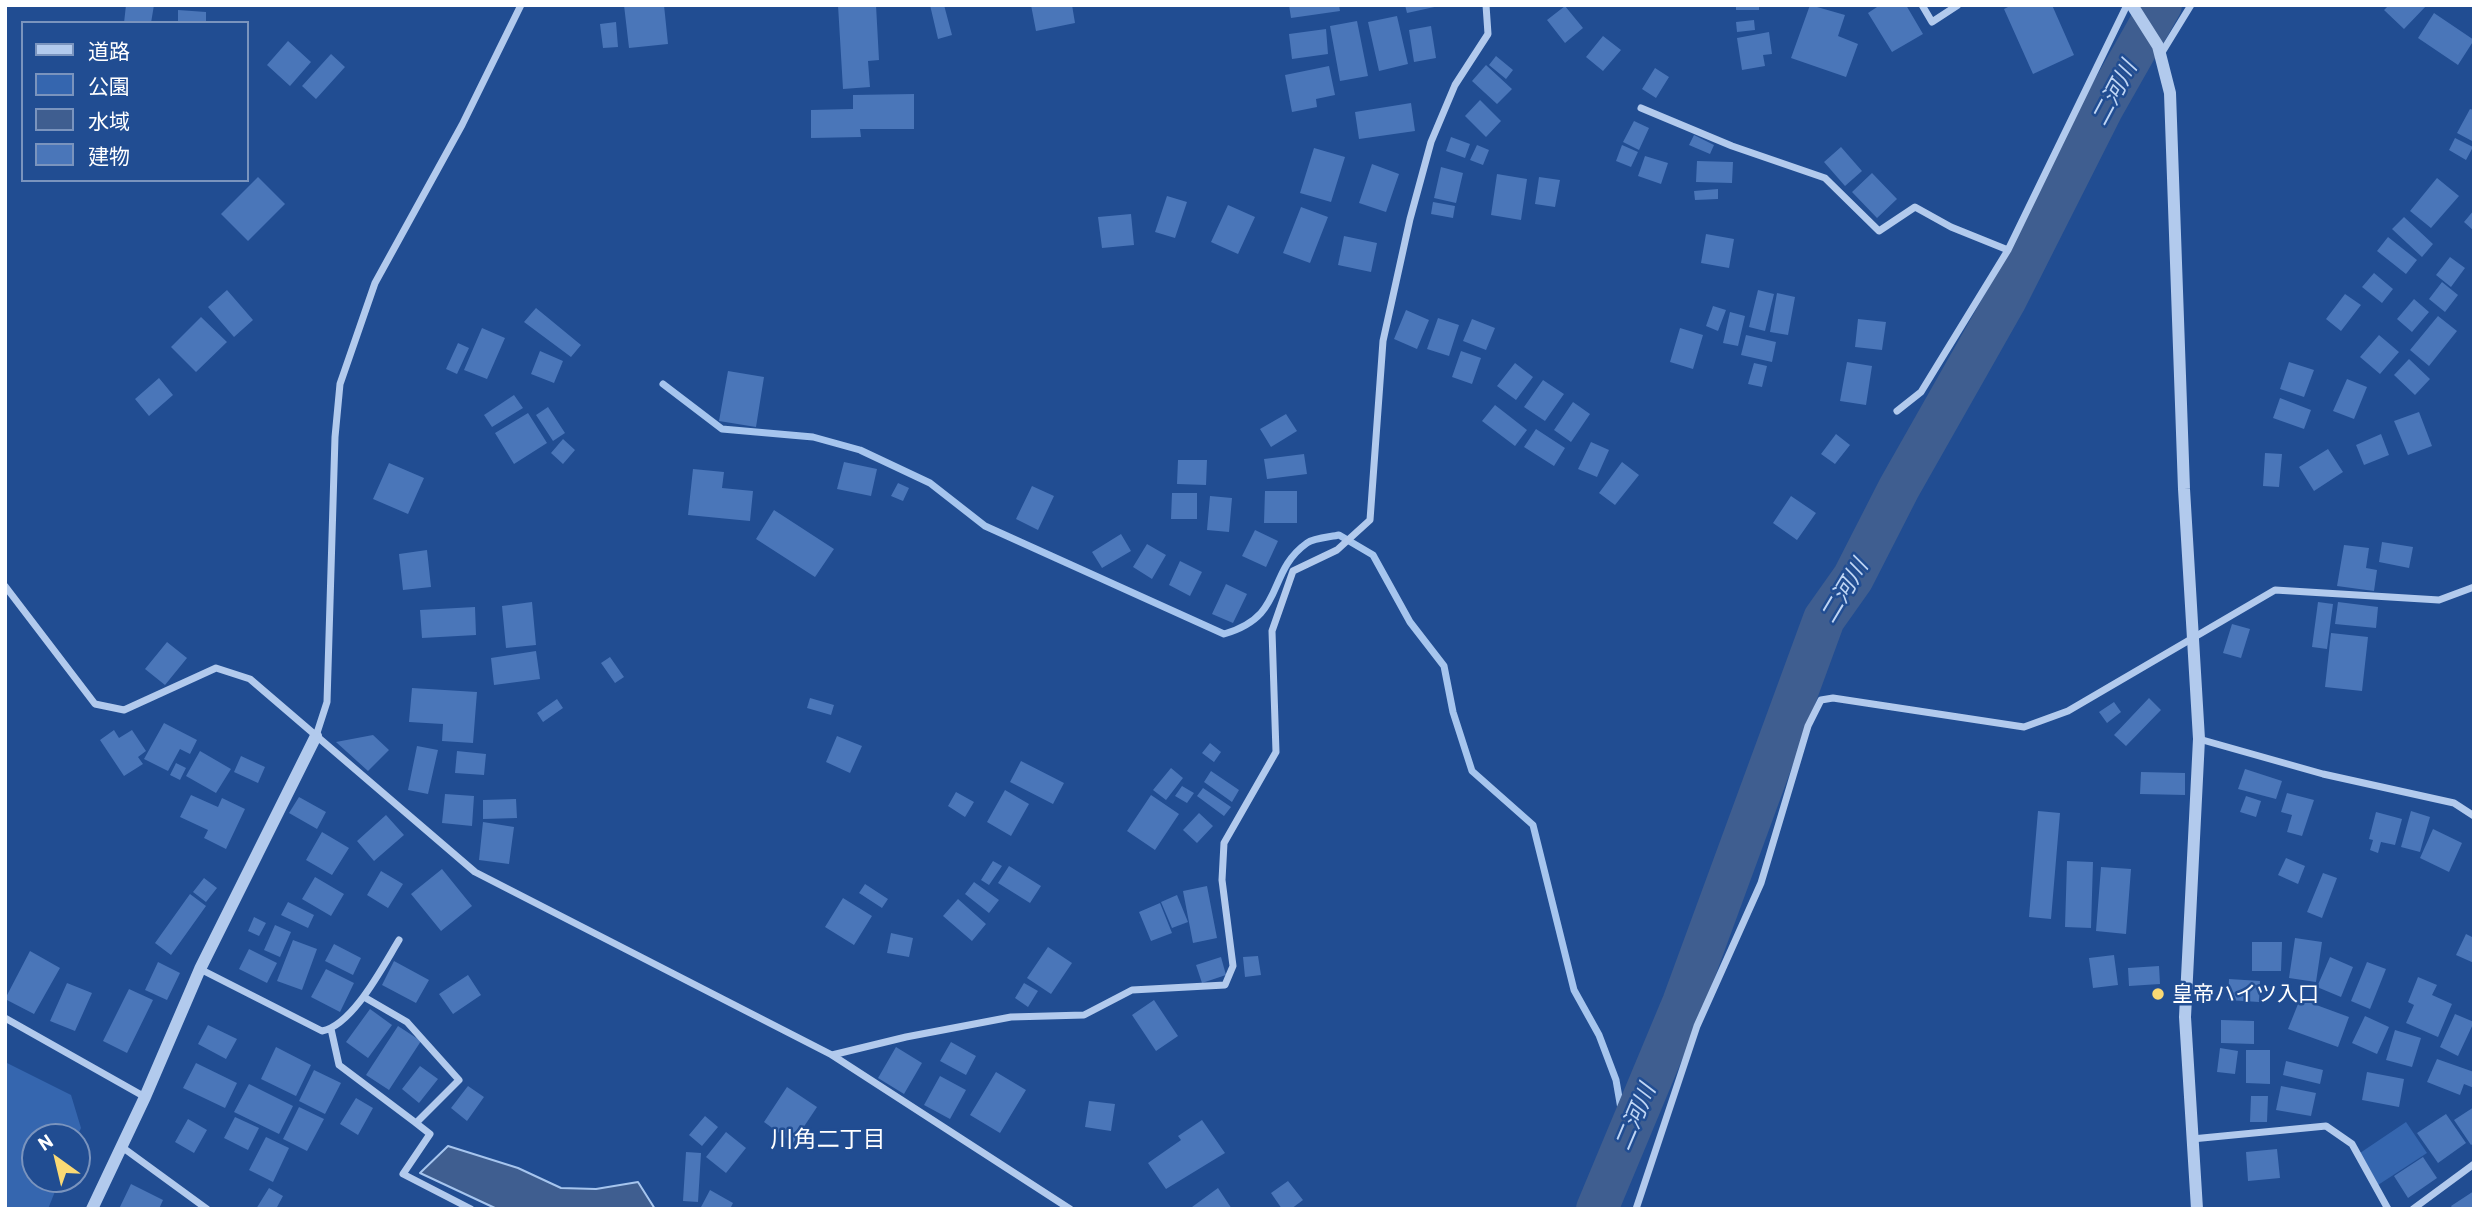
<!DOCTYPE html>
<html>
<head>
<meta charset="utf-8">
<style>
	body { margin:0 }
	#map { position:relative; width:2479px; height:1214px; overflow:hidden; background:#214d92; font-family:Barlow,"Noto Sans JP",sans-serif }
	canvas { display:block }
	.frame { position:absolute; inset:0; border:7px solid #fff; pointer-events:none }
	.legend { position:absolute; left:21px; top:21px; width:228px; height:161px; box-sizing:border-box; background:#214d92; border:2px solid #7a94be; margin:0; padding:9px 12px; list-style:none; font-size:21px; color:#fff }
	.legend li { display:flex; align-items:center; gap:14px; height:35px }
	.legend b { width:35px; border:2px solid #7a94be }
	.north { position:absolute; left:21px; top:1123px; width:70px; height:70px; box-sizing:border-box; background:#214d92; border:2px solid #7a94be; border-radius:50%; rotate:326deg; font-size:19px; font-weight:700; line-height:28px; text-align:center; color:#fff }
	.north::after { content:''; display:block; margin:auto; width:24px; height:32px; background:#fad974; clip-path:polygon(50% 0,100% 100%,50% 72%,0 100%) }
</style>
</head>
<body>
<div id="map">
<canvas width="2479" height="1214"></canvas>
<div class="frame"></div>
<ul class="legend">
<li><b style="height:9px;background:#b2caed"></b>道路</li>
<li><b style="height:19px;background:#3566af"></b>公園</li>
<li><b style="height:19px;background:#3f5e90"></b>水域</li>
<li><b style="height:19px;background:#4a76b9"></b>建物</li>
</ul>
<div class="north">N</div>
</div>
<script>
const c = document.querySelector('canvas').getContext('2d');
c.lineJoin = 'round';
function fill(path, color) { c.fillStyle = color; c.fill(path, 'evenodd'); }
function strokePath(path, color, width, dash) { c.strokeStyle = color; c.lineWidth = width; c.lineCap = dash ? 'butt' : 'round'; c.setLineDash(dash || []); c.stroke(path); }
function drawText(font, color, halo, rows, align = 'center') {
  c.font = font + ' Barlow,"Noto Sans JP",sans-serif'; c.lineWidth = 5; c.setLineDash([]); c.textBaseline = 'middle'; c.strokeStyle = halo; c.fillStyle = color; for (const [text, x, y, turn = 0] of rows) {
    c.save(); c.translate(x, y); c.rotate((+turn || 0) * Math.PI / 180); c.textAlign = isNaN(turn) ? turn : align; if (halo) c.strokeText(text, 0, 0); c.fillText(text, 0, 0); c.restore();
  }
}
const green = new Path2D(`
	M5,1062l66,33 10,33 -4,9h-42v42h25l-12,30h-43z
	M2406,1122l21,31 -49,32 -18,-32z`);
const water = new Path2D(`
	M448,1146l70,22 43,20 35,1 42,-7 17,27h-158l-77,-36z`);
const stream = new Path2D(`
	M663,384l59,45 91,8 47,13 70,33 55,43 239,108c63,-18 41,-61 83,-91 7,-5 23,-6 32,-8l34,20 37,67 34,44 9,46 19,59 61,54 41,165 25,45 17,45 10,58`);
const river = new Path2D(`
	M1597,1209l86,-206 141,-384 29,-41 46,-90 106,-187 97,-192 59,-104`);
const building = new Path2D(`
	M126,5h28l-3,18h-27z
	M624,5h40l4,39 -39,4z
	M838,5h38l3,55 -11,1 2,26 -27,2z
	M930,5h14l8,30 -14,4z
	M1031,5h41l3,18 -39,8z
	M1289,5h50l1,6 -49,7z
	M1405,5h34v1l-32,7z
	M1736,5h23v5h-23z
	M1810,5l35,10 -7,21 20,8 -12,33 -55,-19z
	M1880,5h26l17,29 -31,18 -24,-39z
	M2012,5h40l22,50 -41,19 -29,-65z
	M2389,5h38l-23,24 -20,-19z
	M1565,6l18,22 -18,15 -18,-23z
	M178,10l28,2v11h-28z
	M2434,13l40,27 -16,25 -40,-27z
	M1397,16l11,48 -29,7 -11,-49z
	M1754,20l1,10 -18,2 -1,-10z
	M1357,21l11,55 -28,5 -10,-55z
	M616,22l2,25 -15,1 -3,-24z
	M1431,26l5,32 -22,4 -5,-32z
	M1326,29l2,25 -36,5 -3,-25z
	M1769,32l3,22 -9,1 2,11 -23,4 -5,-32z
	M1603,36l18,14 -18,21 -17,-14z
	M288,41l23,21 -21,24 -23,-21z
	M331,54l14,13 -29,32 -14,-13z
	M1496,56l17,14 -7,9 -17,-14z
	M1486,65l26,24 -15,15 -25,-23z
	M1329,66l6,29 -19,4 1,8 -25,5 -7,-37z
	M1655,68l14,9 -13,21 -14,-9z
	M914,94v35h-54l1,8 -50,1v-28l42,-1v-14z
	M1480,100l21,21 -15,16 -21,-21z
	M1411,103l4,28 -56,8 -4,-27z
	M2470,109l4,1v32l-17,-9z
	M1634,121l15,7 -10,22 -16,-8z
	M1694,135l20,10 -4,9 -21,-9z
	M1451,137l19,7 -5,14 -19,-7z
	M2455,138l18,9 -7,13 -17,-10z
	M1477,145l12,5 -6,15 -13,-5z
	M1622,145l16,7 -7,15 -15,-6z
	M1841,147l21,24 -17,15 -21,-24z
	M1314,148l31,9 -14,45 -31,-9z
	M1645,156l23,7 -7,21 -23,-8z
	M1697,161l36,1 -1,21 -36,-1z
	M1372,164l27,10 -13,38 -27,-9z
	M1441,167l22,6 -7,30 -22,-5z
	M1872,173l25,26 -20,19 -25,-26z
	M1497,174l30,5 -6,41 -30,-5z
	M258,177l27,27 -37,37 -27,-27z
	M1539,177l21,3 -5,27 -20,-3z
	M2437,178l22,18 -28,32 -21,-17z
	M1718,189v10l-23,1 -1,-9z
	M1167,196l20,6 -12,36 -20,-6z
	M1433,202l22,4 -2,12 -22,-4z
	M1228,205l27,12 -17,37 -27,-12z
	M1301,207l27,10 -18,46 -27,-10z
	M2474,210v21l-10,-9z
	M1131,214l3,31 -32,3 -4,-31z
	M2404,217l29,27 -11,13 -30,-28z
	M1706,234l28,5 -5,29 -28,-5z
	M1344,236l33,7 -6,29 -33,-7z
	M2388,237l29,23 -11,14 -29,-23z
	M2450,257l15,11 -14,19 -15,-12z
	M2374,273l19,16 -11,14 -20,-16z
	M2442,282l16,13 -13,17 -16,-13z
	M227,290l26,30 -19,17 -26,-30z
	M1758,290l16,4 -9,37 -16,-4z
	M1777,293l18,4 -7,38 -18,-3z
	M2345,294l16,11 -20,26 -15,-12z
	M2414,299l15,13 -17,20 -15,-13z
	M1713,306l13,4 -8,21 -12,-5z
	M536,308l45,37 -10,12 -47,-35z
	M1406,310l23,10 -12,29 -23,-10z
	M1730,312l15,4 -7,30 -15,-3z
	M2438,316l19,15 -28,35 -19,-16z
	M201,317l26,25 -31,30 -25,-25z
	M1438,318l21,7 -10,31 -22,-7z
	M1472,319l23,9 -9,22 -23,-9z
	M1858,319l28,3 -4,28 -27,-3z
	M482,328l23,10 -18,41 -23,-9z
	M1680,328l23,7 -10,34 -23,-7z
	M1746,335l30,7 -4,20 -31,-7z
	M2379,335l20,17 -19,22 -20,-17z
	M458,343l11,5 -12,26 -11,-5z
	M540,351l23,10 -9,22 -23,-9z
	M1461,351l20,7 -9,26 -20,-7z
	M2409,359l21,20 -15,16 -21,-20z
	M1847,362l25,4 -6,39 -26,-4z
	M2289,362l25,8 -10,27 -24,-8z
	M1515,363l18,14 -17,23 -19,-14z
	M1754,363l13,3 -5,21 -14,-3z
	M728,371l36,6 -8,50 -37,-6z
	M159,378l14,17 -24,21 -14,-17z
	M2347,379l20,8 -13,32 -21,-8z
	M1543,380l21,14 -19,27 -21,-14z
	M514,395l9,13 -31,19 -8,-12z
	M2280,398l31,12 -7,19 -31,-11z
	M1573,402l17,12 -19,28 -17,-12z
	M1495,405l32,25 -12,16 -33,-25z
	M548,407l17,26 -12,8 -17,-26z
	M2419,412l13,34 -24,9 -14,-34z
	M528,413l19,30 -33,21 -19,-31z
	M1286,414l11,17 -26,16 -11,-18z
	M1536,429l29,19 -11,18 -30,-19z
	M1836,434l14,11 -15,19 -14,-10z
	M2381,434l8,21 -25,10 -8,-20z
	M563,439l12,11 -12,14 -12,-11z
	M1591,442l18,8 -12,27 -19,-8z
	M2328,449l15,23 -29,19 -15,-24z
	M2265,453l17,1 -3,33 -16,-1z
	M1304,454l3,20 -40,5 -3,-20z
	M1178,460h29l-1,25 -29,-1z
	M844,462l33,7 -6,27 -34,-7z
	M1622,462l17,13 -24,30 -16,-12z
	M389,463l35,15 -16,36 -35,-15z
	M693,469l31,3 -2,16 31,3 -3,30 -62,-6z
	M898,483l11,5 -6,13 -12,-5z
	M1032,486l22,10 -16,34 -22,-11z
	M1265,491h32v32h-33z
	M1172,493h25v26h-26z
	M1210,496l22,2 -3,34 -22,-2z
	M1791,496l25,17 -19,27 -24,-17z
	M774,510l60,39 -19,28 -59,-38z
	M1255,530l23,11 -12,26 -24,-11z
	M1121,534l10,17 -29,17 -10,-16z
	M2382,542l31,5 -4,21 -30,-6z
	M1147,544l19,11 -14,24 -19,-12z
	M2344,545l25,3 -3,20 11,2 -3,21 -37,-5z
	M427,550l4,37 -28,3 -4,-36z
	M1180,561l22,11 -12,24 -21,-11z
	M1226,584l21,10 -14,29 -21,-9z
	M532,602l4,43 -30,3 -4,-42z
	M2318,602l15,2 -6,45 -15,-2z
	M2338,602l40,5 -2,21 -41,-4z
	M475,607l1,28 -54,3 -2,-28z
	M2232,624l18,5 -9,29 -18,-5z
	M2331,633l37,4 -6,54 -37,-4z
	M167,642l20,16 -22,27 -20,-16z
	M536,651l4,28 -46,6 -3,-27z
	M610,657l14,20 -9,6 -14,-20z
	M412,688l65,4 -4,51 -31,-2 1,-17 -34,-2z
	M810,698l24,7 -3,10 -24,-7z
	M2149,698l12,12 -35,36 -12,-11z
	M557,699l6,9 -20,14 -6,-9z
	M2114,702l7,10 -14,11 -8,-11z
	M164,723l33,17 -7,14 -10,-5 -12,22 -24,-12z
	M114,730l5,8 13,-8 14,21 -8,6 5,7 -19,12 -24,-36z
	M373,735l16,15 -21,21 -32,-29z
	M837,736l25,10 -12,27 -24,-11z
	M1210,743l11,9 -7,10 -12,-9z
	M417,746l21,4 -10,44 -20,-4z
	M200,751l31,18 -15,24 -30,-17z
	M457,751l29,3 -2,21 -29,-2z
	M241,756l24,11 -7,16 -24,-11z
	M1021,761l43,22 -11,21 -43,-22z
	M176,763l10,5 -6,12 -10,-5z
	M1171,768l12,10 -17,22 -13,-10z
	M2245,769l37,12 -6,18 -38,-10z
	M1211,771l28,19 -7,12 -28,-20z
	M2141,772l44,1v22l-45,-1z
	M1182,786l12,7 -7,10 -12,-7z
	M1203,788l28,19 -7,9 -27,-20z
	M1005,790l24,14 -18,32 -24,-14z
	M956,792l18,10 -9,15 -17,-11z
	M2287,793l27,7 -12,36 -15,-4 5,-17 -11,-3z
	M445,794l29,2 -2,30 -30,-3z
	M191,795l27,12 4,-9 23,11 -19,40 -22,-11 4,-8 -28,-13z
	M1151,795l28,19 -24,36 -28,-19z
	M2246,796l15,5 -5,16 -16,-5z
	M299,797l27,15 -9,17 -28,-16z
	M516,799l1,19 -34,1v-19z
	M2038,811l22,2 -9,106 -22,-2z
	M2411,811l19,6 -10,35 -19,-5z
	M2376,812l26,7 -7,26 -14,-3 -3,11 -8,-3 3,-10 -4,-1z
	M1199,813l14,13 -16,17 -14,-13z
	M386,815l18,20 -30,26 -17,-20z
	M483,822l31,5 -5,37 -30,-4z
	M2433,829l29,14 -13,29 -29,-14z
	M322,832l27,16 -17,27 -26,-15z
	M2286,858l19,8 -7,18 -20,-9z
	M993,861l9,5 -13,19 -8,-5z
	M2067,861l26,1 -2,66 -26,-1z
	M1009,866l32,20 -11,17 -32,-20z
	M2101,867l30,2 -5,65 -30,-3z
	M442,869l30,37 -31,25 -30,-37z
	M381,871l22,13 -15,24 -21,-13z
	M2323,873l14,5 -15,40 -15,-6z
	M315,877l29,17 -13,22 -29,-17z
	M204,878l13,10 -11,14 -13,-10z
	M974,882l25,18 -10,13 -24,-19z
	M865,884l23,15 -6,9 -23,-15z
	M1207,886l10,52 -24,5 -10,-52z
	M190,894l16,12 -35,49 -16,-12z
	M1177,895l11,27 -16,6 -11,-26z
	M843,898l29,18 -18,29 -29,-18z
	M958,899l28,25 -14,17 -29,-25z
	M288,902l26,13 -6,13 -27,-13z
	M1160,903l12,30 -21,8 -12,-29z
	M254,917l12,6 -7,13 -11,-5z
	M275,925l16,7 -11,25 -16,-7z
	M891,933l22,5 -4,19 -22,-4z
	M2466,934l8,4v25l-18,-8z
	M2295,938l27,4 -6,40 -27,-4z
	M293,940l24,9 -15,41 -25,-9z
	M2252,942h30l-1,29h-29z
	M334,944l27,14 -8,17 -28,-14z
	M1048,947l24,16 -21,31 -24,-16z
	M249,949l28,14 -10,20 -28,-14z
	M30,951l30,17 -26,46 -29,-15z
	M2114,955l4,30 -25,3 -4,-30z
	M1258,956l3,19 -16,2 -2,-20z
	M1221,957l5,18 -24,8 -6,-18z
	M2330,957l23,10 -12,30 -24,-10z
	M394,961l35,19 -13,23 -34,-18z
	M158,962l22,11 -13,27 -22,-10z
	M2367,962l19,7 -16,40 -19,-8z
	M2159,966l1,18 -31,2 -1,-18z
	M326,969l28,14 -14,29 -29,-15z
	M468,975l13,20 -28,19 -14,-20z
	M2418,977l19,8 -5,10 20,9 -14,33 -32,-14 8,-18 -6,-3z
	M2229,979l31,2 -1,21 -31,-2z
	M67,983l25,10 -17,38 -25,-10z
	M1024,983l14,8 -10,16 -13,-9z
	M129,989l24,11 -26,53 -24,-12z
	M2300,999l49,18 -11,30 -50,-18z
	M1154,1000l24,36 -22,15 -24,-36z
	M370,1009l22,16 -24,33 -22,-16z
	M2455,1014l19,8 -16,34 -18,-9z
	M2365,1016l24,11 -12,27 -25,-11z
	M2221,1020l33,1v23l-33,-1z
	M208,1025l29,14 -11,20 -28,-15z
	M398,1026l23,15 -32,49 -23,-15z
	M2395,1030l26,8 -9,29 -26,-7z
	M951,1042l25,14 -10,19 -26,-14z
	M276,1047l35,18 -15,31 -35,-17z
	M896,1047l26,16 -18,31 -26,-16z
	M2220,1048l18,3 -3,23 -18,-2z
	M2246,1050h24v34l-24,-1z
	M2437,1059l37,13v16l-10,-4 -4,11 -33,-13z
	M2286,1061l37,9 -3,14 -37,-9z
	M196,1063l41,20 -12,25 -42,-20z
	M420,1066l18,13 -19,24 -17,-14z
	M314,1070l27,13 -16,31 -26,-13z
	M996,1072l30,18 -26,43 -30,-18z
	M2367,1072l37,7 -5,28 -37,-7z
	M940,1076l26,14 -16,29 -26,-14z
	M249,1084l44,22 -14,28 -45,-22z
	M468,1086l16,11 -17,24 -16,-13z
	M2281,1086l35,7 -5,23 -35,-6z
	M787,1087l30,20 -24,36 -29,-21z
	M2251,1096h17l-1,26h-17z
	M356,1098l17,10 -15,27 -18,-11z
	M1089,1101l26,3 -4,27 -26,-4z
	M299,1107l25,12 -17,32 -24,-12z
	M2474,1107v36l-3,2 -17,-25z
	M2446,1114l20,29 -28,20 -21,-30z
	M705,1116l13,11 -16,19 -13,-11z
	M235,1117l24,11 -11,22 -24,-12z
	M188,1119l19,11 -13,23 -19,-11z
	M1202,1120l23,33 -59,36 -18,-26 33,-23 -3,-4z
	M726,1132l20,16 -20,25 -20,-16z
	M266,1137l23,11 -16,34 -24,-12z
	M2277,1149l3,29 -32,3 -2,-29z
	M686,1152l15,1 -3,49 -15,-1z
	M2423,1157l14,21 -29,20 -14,-22z
	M1288,1181l15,19 -12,9h-9l-11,-16z
	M131,1184l32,16 -4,9h-40z
	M269,1188l14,8 -7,13h-20z
	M1218,1188l14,21h-39l-1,-2z
	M710,1190l23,13 -3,6h-30z
	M2474,1191v18h-21l-2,-3z`);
const minor = new Path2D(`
	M1922,5l10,17 26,-17
	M2161,54l30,-49
	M1641,108l91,38 93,32 54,53 36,-24 36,20 57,23
	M1897,411l24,-19 87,-142 119,-245
	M5,586l90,118 29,6 92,-42 34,11 225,193 357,183 238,154
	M316,736l11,-34 8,-265 5,-53 35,-101 87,-158 59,-120
	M2199,739l124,35 131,29 20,13
	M200,969l122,62c31,-6 61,-65 77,-91
	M364,997l43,25 52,58 -43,43 14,11 -27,40 68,35
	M5,1018l140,79
	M331,1029l8,36 77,58
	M832,1055l74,-18 105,-20 73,-2 48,-25 93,-5 8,-19 -11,-86 2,-37 52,-91 -4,-121 21,-60 44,-21 33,-30 13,-179 27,-122 21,-77 24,-57 33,-51 -2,-29
	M2192,1139l134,-13 26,18 36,65
	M122,1147l85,62
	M1636,1209l61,-183 64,-143 47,-157 13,-26 12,-2 191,29 44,-16 207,-121 164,10 35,-13
	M2413,1209l61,-45`);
const tertiary = new Path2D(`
	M2132,5l26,41 12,47 14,396 15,250 -14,278 12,192
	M92,1209l53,-112 55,-128 116,-233`);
const markers = [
	[2158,994,7,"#fad974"]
];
const poiNames = [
	["皇帝ハイツ入口",2172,994]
];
const waterNames = [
	["二河川",2114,93,-62],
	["二河川",1844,591,-59],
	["二河川",1635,1117,-67]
];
const neighbourhoodNames = [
	["川角二丁目",828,1139]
];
fill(green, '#3566af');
fill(water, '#3f5e90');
strokePath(water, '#a6c5ee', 2);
strokePath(stream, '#a6c5ee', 7);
strokePath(river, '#3f5e90', 42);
fill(building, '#4a76b9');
strokePath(minor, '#b2caed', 7);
strokePath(tertiary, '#b2caed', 12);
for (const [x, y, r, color] of markers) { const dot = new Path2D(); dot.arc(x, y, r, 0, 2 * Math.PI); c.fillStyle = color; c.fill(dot); strokePath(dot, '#214d92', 2.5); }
drawText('21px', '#fff', '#214d92', poiNames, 'left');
drawText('italic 23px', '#bfd5f4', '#214d92', waterNames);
drawText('23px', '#fff', '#214d92', neighbourhoodNames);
</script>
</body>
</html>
